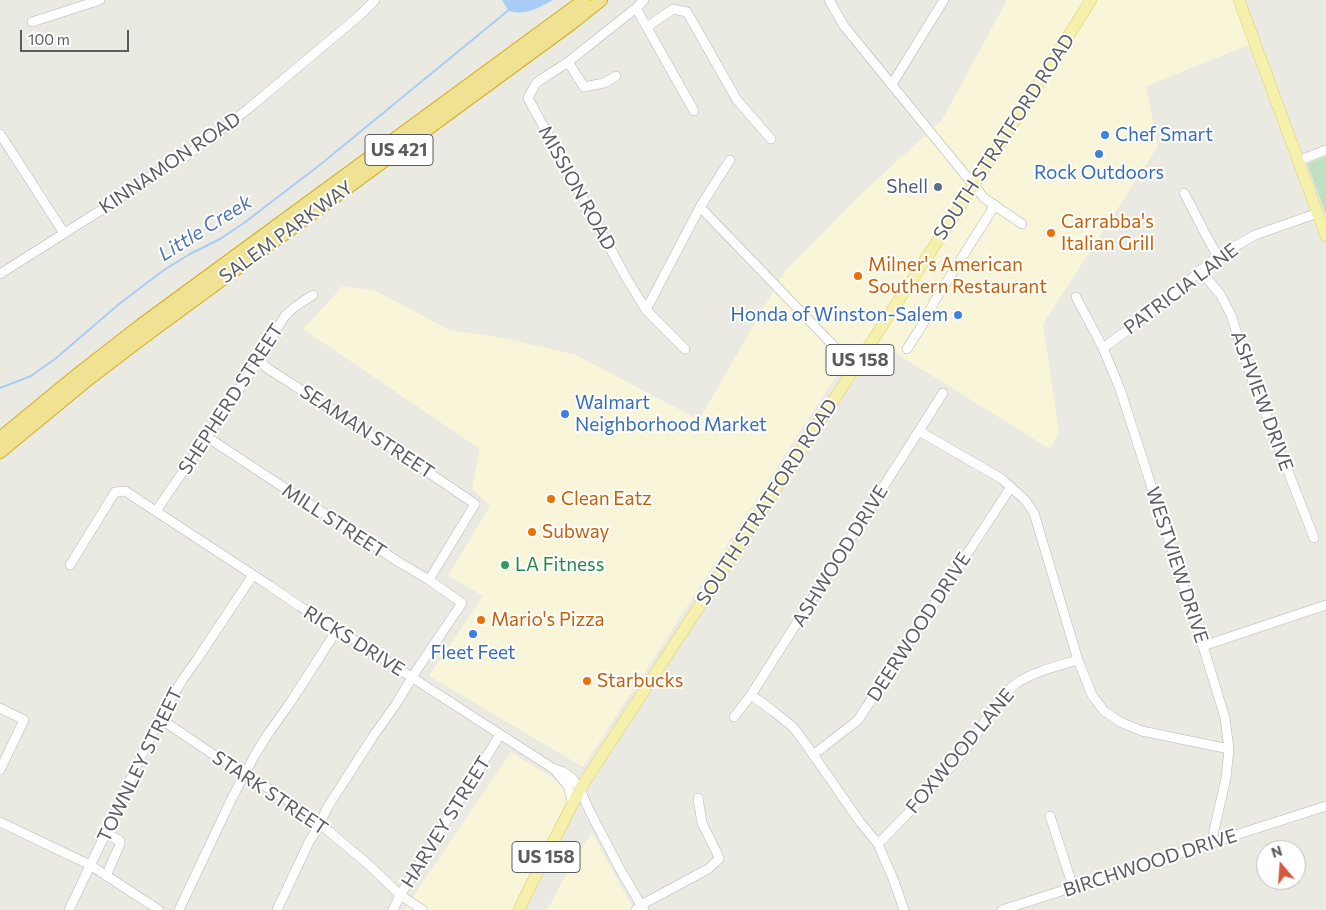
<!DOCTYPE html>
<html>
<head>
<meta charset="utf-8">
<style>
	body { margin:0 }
	#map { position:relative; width:1326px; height:910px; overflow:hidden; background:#ebeae2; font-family:Commissioner,sans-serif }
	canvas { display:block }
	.north { position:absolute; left:1256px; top:840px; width:50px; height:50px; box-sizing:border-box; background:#fff; border:1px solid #bdbec0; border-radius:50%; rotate:342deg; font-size:14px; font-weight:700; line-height:20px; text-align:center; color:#5a5c61 }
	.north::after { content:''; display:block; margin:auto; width:18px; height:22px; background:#d5593e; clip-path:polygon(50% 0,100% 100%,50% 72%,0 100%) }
	.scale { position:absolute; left:20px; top:30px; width:109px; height:22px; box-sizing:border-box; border:2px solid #5a5c61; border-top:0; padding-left:6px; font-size:15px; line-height:18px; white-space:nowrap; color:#5a5c61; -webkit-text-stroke:4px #fff; paint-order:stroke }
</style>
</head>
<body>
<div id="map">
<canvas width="1326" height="910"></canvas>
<div class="north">N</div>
<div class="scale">100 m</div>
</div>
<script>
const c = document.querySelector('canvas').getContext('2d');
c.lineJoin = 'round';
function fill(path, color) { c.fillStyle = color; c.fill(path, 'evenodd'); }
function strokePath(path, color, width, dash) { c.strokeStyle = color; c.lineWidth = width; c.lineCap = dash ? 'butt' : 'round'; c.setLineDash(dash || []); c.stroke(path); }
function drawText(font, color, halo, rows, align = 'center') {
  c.font = font + ' Commissioner,sans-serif'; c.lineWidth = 4; c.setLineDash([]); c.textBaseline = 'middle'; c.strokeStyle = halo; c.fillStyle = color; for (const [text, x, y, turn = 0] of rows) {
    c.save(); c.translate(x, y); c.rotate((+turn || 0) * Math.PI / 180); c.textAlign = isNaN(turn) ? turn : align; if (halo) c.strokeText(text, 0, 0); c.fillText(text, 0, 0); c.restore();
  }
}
const commercial = new Path2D(`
	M1007,0h227l17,44 -105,42 12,60 -115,178 16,109 -9,16 -153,-95 -39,-7 -21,28 -254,392 -154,-91 54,-80 -35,-20 42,-70 -18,-17 8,-40 -177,-120 40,-43 33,5 73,39 55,8 72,17 123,65 86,-149 74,-75 83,-76z
	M511,752l61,38 -58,120h-110z
	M592,833l42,77h-87l27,-50z`);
const green = new Path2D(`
	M1326,156v58l-19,-50z`);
const water = new Path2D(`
	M502,0h51c-15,8 -27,16 -44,11z`);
const stream = new Path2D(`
	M0,388l31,-12 24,-17 64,-55 45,-34 26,-16 30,-15 24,-16 77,-59 189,-155`);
const minor = new Path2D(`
	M644,0l-8,8 -68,54 -32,21 -8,15 99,181 19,31 39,39
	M829,0l15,26 140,172 38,26
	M636,8l58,103
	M32,22l68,-22
	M647,27l26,-18 14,3 50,88 34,39
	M568,62l16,25 20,-4 12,-7
	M892,84l52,-84
	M0,134l64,99
	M1298,161l28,-11
	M1184,193c12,21 21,43 34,63
	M700,207l155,161
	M1200,270l20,24 11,21 18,56 65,167
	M0,274l101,-64 64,-43 20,-10 63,-48 111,-93 16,-16
	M1076,297l27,51 17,41 83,257 22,72 4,31 -3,29 -15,66
	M646,310l54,-103 30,-47
	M1103,348l44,-32 71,-60 37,-21 63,-22
	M907,349l17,-27 10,-20 61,-97
	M259,360l8,8 155,100 53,36 -46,76
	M919,431l83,48 23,21 9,13 44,147 14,35 12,16 16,11 22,9 87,18
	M207,437l79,52 63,40 48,32 32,19 33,23 -44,65 -22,36 -24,34 -45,70 -7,16 -11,18 -32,68
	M156,511l103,-151c9,-14 16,-30 26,-44 8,-9 18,-15 28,-21
	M70,565l45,-73 10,-1 145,95 29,20 55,34 200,129 8,2 11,8 7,10 9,21 32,61 23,39
	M1203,646l123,-41
	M751,695l22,16 20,16 12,16 55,79 18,22 16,37 10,29
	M0,708l24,12 -24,50
	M734,717l17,-22 192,-302
	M159,718l58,39 72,44 31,23 49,41 31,30 23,15
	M813,755l45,-35 153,-233
	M554,769l14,17 5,18
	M1050,816l23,71
	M0,822l90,43 69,45
	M878,844c30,-31 61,-61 88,-95 16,-21 30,-51 51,-66 18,-12 41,-17 61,-23
	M106,876l14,-32v-3l-14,-8
	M69,910l31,-65 59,-127 24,-39 15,-21 55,-83
	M179,910l53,-112 24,-45 12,-19 24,-34 45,-70
	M393,910l7,-15 100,-160
	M636,910l5,-5 67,-36 11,-10 -2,-6 -15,-30 -4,-25
	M1002,910l324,-104`);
const major = new Path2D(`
	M1239,0l87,236
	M519,910c19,-41 41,-80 61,-121l394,-604 117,-185`);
const highway = new Path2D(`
	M0,438l78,-64 63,-49 443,-325
	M0,452l85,-70 63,-48 423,-310 30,-24`);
const markers = [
	[1105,135,5,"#3f7fe0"],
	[1099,154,5,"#3f7fe0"],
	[938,187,5,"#5c6f8a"],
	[1051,233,5,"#e8710a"],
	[858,276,5,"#e8710a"],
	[958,315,5,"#3f7fe0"],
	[565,414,5,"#3f7fe0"],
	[551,499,5,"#e8710a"],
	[532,532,5,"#e8710a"],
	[505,565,5,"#2e9e5b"],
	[481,620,5,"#e8710a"],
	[473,634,5,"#3f7fe0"],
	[587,681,5,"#e8710a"]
];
const shields = [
	[399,150,68],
	[860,360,68],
	[546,857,68]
];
const shieldNames = [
	["US 421",399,150],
	["US 158",860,360],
	["US 158",546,857]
];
const shopNames = [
	["Chef Smart",1115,135],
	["Rock Outdoors",1099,173,"center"],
	["Honda of Winston-Salem",948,315,"right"],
	["Walmart",575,403],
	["Neighborhood Market",575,425],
	["Fleet Feet",473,653,"center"]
];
const streetNames = [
	["SOUTH STRATFORD ROAD",1004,137,-57],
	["KINNAMON ROAD",170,163,-34],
	["MISSION ROAD",577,188,61],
	["SALEM PARKWAY",286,232,-36],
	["PATRICIA LANE",1181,289,-37],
	["SHEPHERD STREET",231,399,-57],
	["ASHVIEW DRIVE",1262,401,70],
	["SEAMAN STREET",367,432,33],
	["SOUTH STRATFORD ROAD",767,502,-57],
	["MILL STREET",334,521,33],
	["ASHWOOD DRIVE",840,556,-58],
	["WESTVIEW DRIVE",1177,565,72],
	["DEERWOOD DRIVE",919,627,-57],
	["RICKS DRIVE",354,641,32],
	["FOXWOOD LANE",960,751,-50],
	["TOWNLEY STREET",140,765,-64],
	["STARK STREET",270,793,34],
	["HARVEY STREET",446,822,-58],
	["BIRCHWOOD DRIVE",1150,863,-18]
];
const serviceNames = [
	["Shell",928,187]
];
const foodNames = [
	["Carrabba's",1061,222],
	["Italian Grill",1061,244],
	["Milner's American",868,265],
	["Southern Restaurant",868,287],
	["Clean Eatz",561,499],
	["Subway",542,532],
	["Mario's Pizza",491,620],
	["Starbucks",597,681]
];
const leisureNames = [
	["LA Fitness",515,565]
];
const waterNames = [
	["Little Creek",205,228,-32]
];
fill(commercial, '#f9f5d8');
fill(green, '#c0e0c4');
fill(water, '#a8ccf5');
strokePath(stream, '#a8ccf5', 2);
strokePath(minor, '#b4b6bb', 10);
strokePath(major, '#e0ca65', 12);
strokePath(highway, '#d3ac19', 14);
strokePath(minor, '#fff', 9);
strokePath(major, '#f5f1ac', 11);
strokePath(highway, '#f0e293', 12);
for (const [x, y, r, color] of markers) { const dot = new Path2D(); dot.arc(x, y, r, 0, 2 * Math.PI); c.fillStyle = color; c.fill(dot); strokePath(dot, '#fff', 2); }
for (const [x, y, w] of shields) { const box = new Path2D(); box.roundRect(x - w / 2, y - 15.5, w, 31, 4); c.fillStyle = '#fff'; c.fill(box); strokePath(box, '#5a5c61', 1); }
drawText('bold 18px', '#5a5c61', null, shieldNames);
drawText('19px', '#366cbe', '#fff', shopNames, 'left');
drawText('19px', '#5a5c61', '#fff', streetNames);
drawText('19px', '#4e5e75', '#fff', serviceNames, 'right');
drawText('19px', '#c56008', '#fff', foodNames, 'left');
drawText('19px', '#27864d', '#fff', leisureNames, 'left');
drawText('italic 20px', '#4e76b4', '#fff', waterNames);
</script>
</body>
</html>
